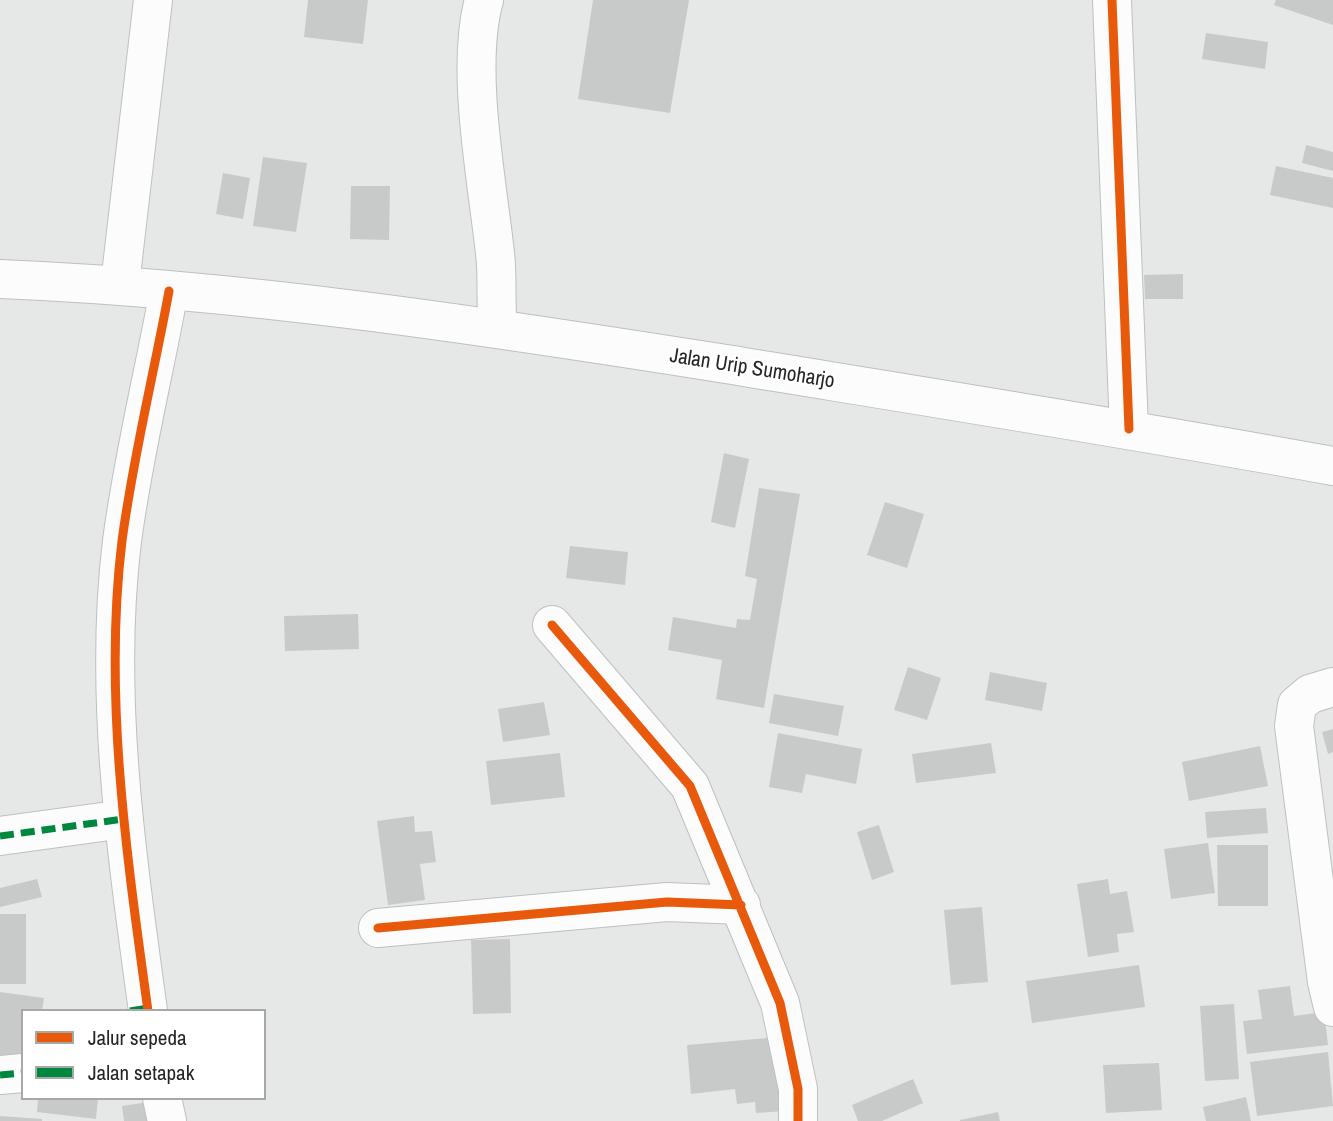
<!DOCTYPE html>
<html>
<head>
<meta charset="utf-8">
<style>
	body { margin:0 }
	#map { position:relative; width:1333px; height:1121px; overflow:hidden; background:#e6e8e7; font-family:"Archivo Narrow",sans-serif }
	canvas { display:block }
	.legend { position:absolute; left:21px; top:1009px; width:245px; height:91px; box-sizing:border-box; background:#fff; border:2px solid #a7a8a8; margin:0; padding:9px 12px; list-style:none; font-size:21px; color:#242625 }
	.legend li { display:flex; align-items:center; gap:14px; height:35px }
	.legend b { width:35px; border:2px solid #a7a8a8 }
</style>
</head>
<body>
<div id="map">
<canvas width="1333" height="1121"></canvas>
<ul class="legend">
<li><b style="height:9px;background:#e8590c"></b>Jalur sepeda</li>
<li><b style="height:9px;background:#00873e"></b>Jalan setapak</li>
</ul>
</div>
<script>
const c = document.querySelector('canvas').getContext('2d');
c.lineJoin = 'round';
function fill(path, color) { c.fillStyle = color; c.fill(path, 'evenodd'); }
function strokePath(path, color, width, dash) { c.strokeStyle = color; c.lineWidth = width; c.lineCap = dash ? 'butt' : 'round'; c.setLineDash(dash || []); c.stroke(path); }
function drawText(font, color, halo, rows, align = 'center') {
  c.font = font + ' "Archivo Narrow",sans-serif'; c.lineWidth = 5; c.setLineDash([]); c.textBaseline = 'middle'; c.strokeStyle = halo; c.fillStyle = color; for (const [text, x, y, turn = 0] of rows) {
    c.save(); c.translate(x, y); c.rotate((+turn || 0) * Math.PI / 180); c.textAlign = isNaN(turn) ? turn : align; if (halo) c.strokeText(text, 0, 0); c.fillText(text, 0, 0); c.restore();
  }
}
const building = new Path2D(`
	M308,0h60l-5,44 -59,-7z
	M593,0h96l-19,113 -92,-14z
	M1276,0h57v25l-59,-20z
	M1206,33l62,9 -3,27 -63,-10z
	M1306,145l27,7v19l-31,-8z
	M263,157l44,6 -11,69 -43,-6z
	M1276,166l57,12v30l-63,-13z
	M223,173l27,5 -7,41 -27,-5z
	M351,186h39l-1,54 -39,-1z
	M1183,274v25h-38l-1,-24z
	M724,453l25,6 -14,69 -24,-6z
	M759,488l41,6 -36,214 -48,-9 6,-39 -54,-10 5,-33 63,11 1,-9 13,1 7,-41 -12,-3z
	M885,502l39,12 -17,54 -40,-13z
	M570,546l58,6 -3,33 -59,-7z
	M358,614l1,35 -74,2 -1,-35z
	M908,667l33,11 -14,42 -33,-10z
	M990,672l57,11 -5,28 -57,-11z
	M774,694l70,12 -6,30 -69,-13z
	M544,702l6,33 -47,7 -5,-33z
	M1333,729v23l-5,2 -6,-22z
	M778,733l84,16 -6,35 -50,-10 -4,19 -33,-6z
	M991,743l5,30 -80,10 -4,-29z
	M1260,746l8,40 -79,15 -7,-39z
	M560,753l5,44 -74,8 -5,-44z
	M1266,808l2,25 -61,5 -2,-26z
	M414,816l1,16 17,-1 4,31 -16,2 5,36 -37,5 -11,-84z
	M879,825l15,47 -22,8 -15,-48z
	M1208,843l7,50 -44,6 -7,-50z
	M1217,845h51v61h-50z
	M37,879l5,18 -42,10v-19z
	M1108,879l2,15 17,-3 7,41 -17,2 2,18 -31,5 -11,-73z
	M982,907l6,75 -37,3 -7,-75z
	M0,914h26v70h-26z
	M510,939l1,74 -38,1 -2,-74z
	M1139,965l6,42 -113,16 -6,-42z
	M1290,986l4,30 30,-4 4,33 -81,9 -4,-33 19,-2 -4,-29z
	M0,992l44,6 -2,13h-19v50l-23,-3z
	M1234,1004l5,75 -34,2 -5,-75z
	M779,1037l7,74 -30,2 -1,-11 -18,2 -2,-15 -44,5 -4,-49z
	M1328,1052l5,54 -76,10 -7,-54z
	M1159,1063l3,47 -56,3 -3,-48z
	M913,1079l10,24 -41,18h-24l-6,-16z
	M1246,1097l5,24h-45l-3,-14z
	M38,1098h60l-2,21 -59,-7z
	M155,1101l3,20h-34l-2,-15z
	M998,1112l2,9h-40v-1z
	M0,1116l42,3v2h-42z`);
const minor = new Path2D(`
	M484,0c-19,68 3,180 11,253 3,25 0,50 3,75
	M1112,0l17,429
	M120,284l33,-284
	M552,625l138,161 90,217 18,86v32
	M1333,687l-23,7 -13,11 -3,21 33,256 6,25
	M0,836l124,-17
	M378,928l289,-26 74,3
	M148,1011c-21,-154 -45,-315 -26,-470 11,-84 32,-168 47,-250
	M0,1075l23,-2
	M162,1098l5,23`);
const major = new Path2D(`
	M0,279c243,10 485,47 726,85 202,33 405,65 607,102`);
const quiet = new Path2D(`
	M0,836l124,-17
	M130,1011l18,-3
	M0,1075l23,-2`);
const cycleway = new Path2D(`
	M1112,0l17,429
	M552,625l138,161 90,217 18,86v32
	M378,928l289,-26 74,3
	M148,1011c-21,-154 -45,-315 -26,-470 11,-84 32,-168 47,-250`);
const streetNames = [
	["Jalan Urip Sumoharjo",752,369,9]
];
fill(building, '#c8cac9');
strokePath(minor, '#bec0bf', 40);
strokePath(major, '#bec0bf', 40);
strokePath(minor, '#fbfcfb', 38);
strokePath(major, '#fbfcfb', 38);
strokePath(quiet, '#00873e', 7, [14, 7]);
strokePath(cycleway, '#e8590c', 9);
drawText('21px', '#242625', '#fff', streetNames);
</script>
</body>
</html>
